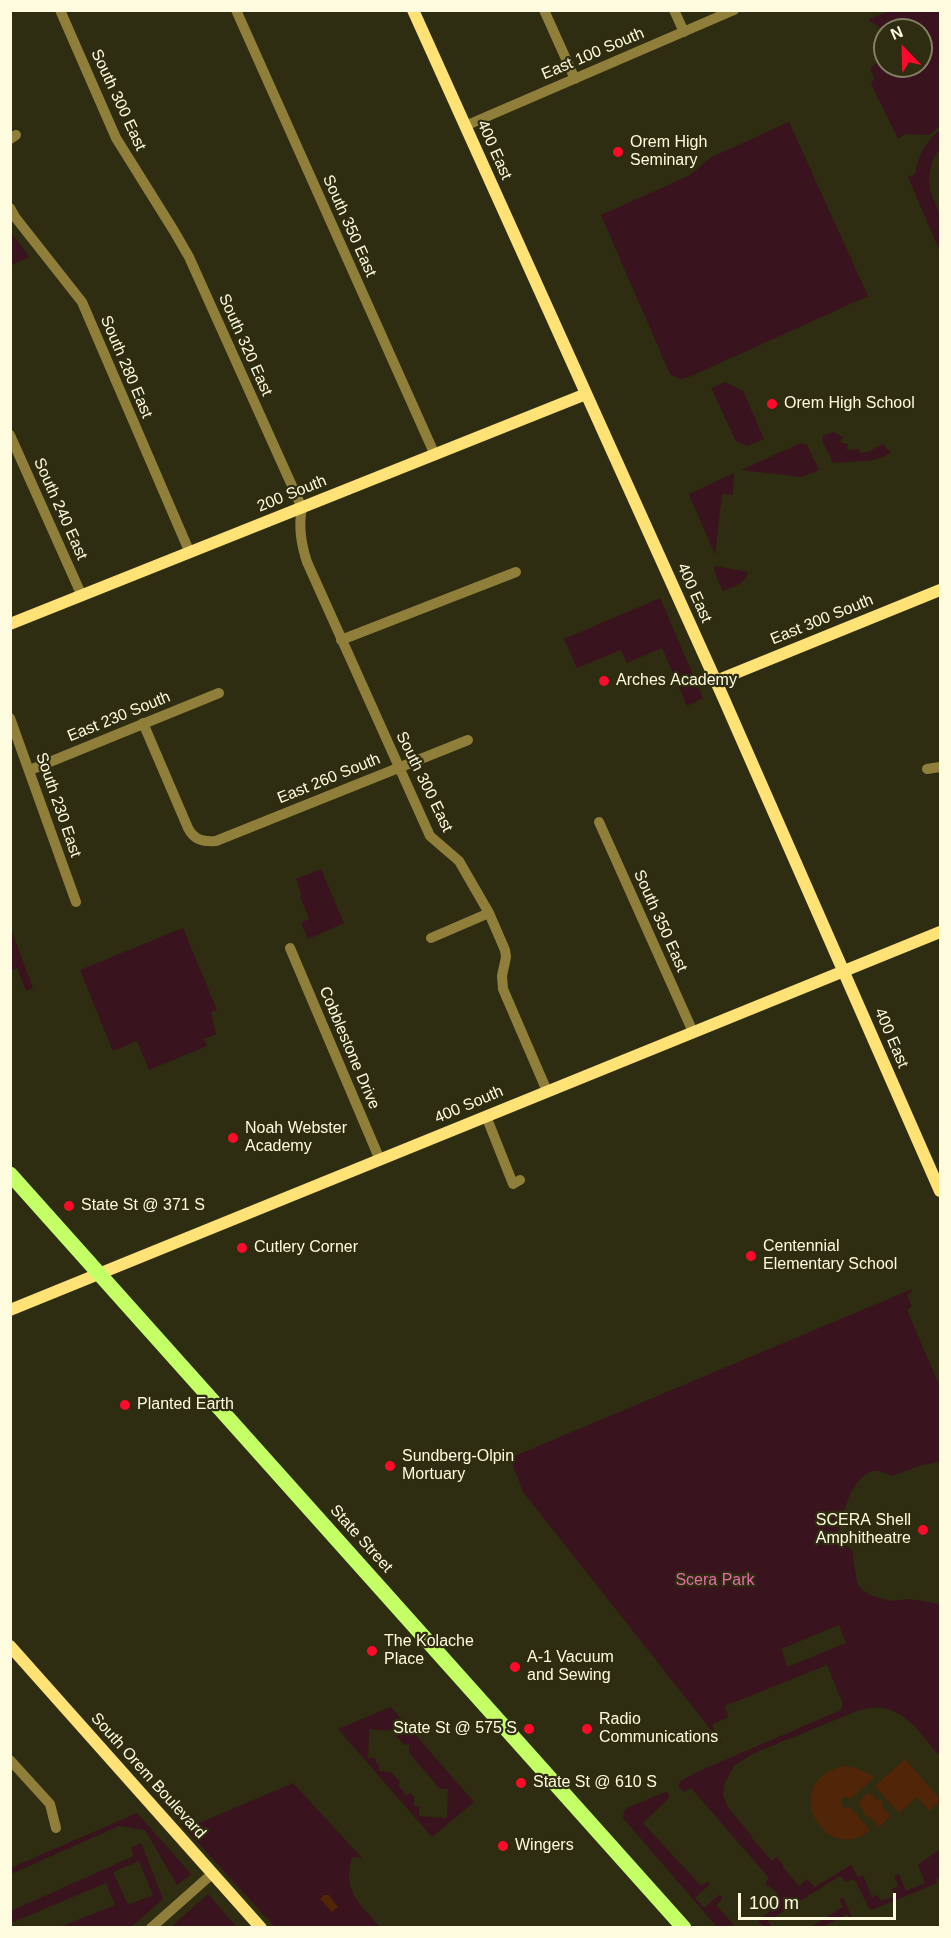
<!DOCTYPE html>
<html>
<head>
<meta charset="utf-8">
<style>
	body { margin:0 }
	#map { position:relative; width:951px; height:1938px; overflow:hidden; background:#2f2d11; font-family:Arial,sans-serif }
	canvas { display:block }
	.frame { position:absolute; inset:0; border:12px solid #fffbde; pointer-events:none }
	.north { position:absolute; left:873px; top:18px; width:60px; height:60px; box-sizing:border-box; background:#2f2d11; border:2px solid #827f63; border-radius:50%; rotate:337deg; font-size:16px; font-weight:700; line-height:24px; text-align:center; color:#fffbde }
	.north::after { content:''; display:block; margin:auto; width:21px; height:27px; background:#ff0a2b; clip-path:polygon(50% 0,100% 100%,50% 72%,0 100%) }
	.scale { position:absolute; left:738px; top:1893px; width:158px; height:27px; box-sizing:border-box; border:3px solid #fffbde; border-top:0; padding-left:8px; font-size:18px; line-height:21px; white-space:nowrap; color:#fffbde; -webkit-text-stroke:4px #2f2d11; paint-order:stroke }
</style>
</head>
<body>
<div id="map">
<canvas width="951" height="1938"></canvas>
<div class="frame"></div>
<div class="north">N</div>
<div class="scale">100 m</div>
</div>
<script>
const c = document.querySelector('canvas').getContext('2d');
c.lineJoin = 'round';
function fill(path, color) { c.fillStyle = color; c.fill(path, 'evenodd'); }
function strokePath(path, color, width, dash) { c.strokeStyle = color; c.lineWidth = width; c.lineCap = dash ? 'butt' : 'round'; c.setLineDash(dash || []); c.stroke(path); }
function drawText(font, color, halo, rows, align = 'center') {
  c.font = font + ' Arial,sans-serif'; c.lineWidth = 4.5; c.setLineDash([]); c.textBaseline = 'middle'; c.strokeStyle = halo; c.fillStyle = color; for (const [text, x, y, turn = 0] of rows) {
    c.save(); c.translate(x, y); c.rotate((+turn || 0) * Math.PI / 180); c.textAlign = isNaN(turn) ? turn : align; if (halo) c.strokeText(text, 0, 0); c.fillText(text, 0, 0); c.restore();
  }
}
const green = new Path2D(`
	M889,11h51v115l-11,9 -24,-1 -7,5 -27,-55 3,-6 -4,-9 15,-13v10h36v-36h-36v7l-4,-9 -13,-8z
	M789,122l79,174 -179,81 -9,2 -10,-5 -69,-159 85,-38c10,-5 16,-14 26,-20z
	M940,130v18l-8,13 -3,15 1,14 10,25v37l-32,-75 7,-3c3,-18 11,-33 25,-44z
	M11,233l19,24 -19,8h-1z
	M725,382l18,9 21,48 -17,7 -11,-5 -25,-53z
	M833,432l10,5 -3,5 8,2 -1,6 12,-1 1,4 8,-1 15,-8 8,9 -16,7 -42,3 -11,-23 1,-4z
	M801,443l6,2 12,25 -18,7 -60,-7z
	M734,473l-1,22 -11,-1 -7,61 -26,-61z
	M715,566l33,6c-2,12 -15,15 -25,19l-9,-20z
	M660,598l43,100 -16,8 -25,-58 -35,15 -6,-13 -44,18 -13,-29z
	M321,869l23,54 -36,16 -7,-16 8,-4 -9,-23 2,-1 -6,-16z
	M10,927l23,61 -7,3 -9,-23 -6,2z
	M183,928l34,82 -6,2 5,22 -12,5 3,7 -58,24 -12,-29 -24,10 -33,-81z
	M912,1289v3l-5,3 5,11 -5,4 33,77v75l-18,3 -30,11c-6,-2 -13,-6 -19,-5 -23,6 -31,47 -36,67l15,12 5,33 3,5 8,6 21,7 21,-2 30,5v153c-24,-28 -41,-60 -83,-46l-105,43 -18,12 -9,16 -2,14 6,13 23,27 -1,1 21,24 5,-4 6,7 -1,2 17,20 8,-7 8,8 36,-22 7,12 5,-2 9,22 6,-2 3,6 14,-5 -3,-7 6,-3 -4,-10 5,-2 7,17 19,-8 -7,-18 22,-16v31l-4,-2 1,5 -65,27 -3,-2 -15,-29 -8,3 -6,-6 -72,45 4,6h-8l-5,-5v-2c10,-9 22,-14 17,-29l-11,-7 4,-6 -78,-90 -7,4 -6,-6 3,-5 16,-9 144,-62 2,-6 -16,-39 -102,41 3,11 -16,8 11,20 -200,-253 -13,-34zM839,1625l7,18 -58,24 -7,-18z
	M391,1707l83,95 -42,35 -94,-108zM369,1729l28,2 -1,5 8,9 5,-1v9l31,36h8l-1,29 -28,-2v-9l-5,-1v-9l-3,-4 -5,2 -8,-10 2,-3 -9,-10 -12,-1v-7l-3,-1 -1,-5h-7z
	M293,1783l69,75 -10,-1c-10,35 7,45 28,70h-105l-94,-103 11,-10 5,10z
	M665,1792l3,1 1,5 -26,25 58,63 6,-4h2v3l-14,13 9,10 15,-13 2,1 1,3 -6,6 20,22h-19l-94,-109 1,-7 3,-3z
	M137,1813l54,61 -14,11 -32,-55 -26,-4 -108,48v-6z
	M141,1843l22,56 -32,28h-71l55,-22 -9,-22 -95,40v-12l123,-55 -3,-8zM139,1861l14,34 -25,10 -15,-33z
	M208,1894l29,33h-66z
	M841,1898l3,1 9,21 -6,-6 -24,13h-12l32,-20 -3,-6z`);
const water = new Path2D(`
	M905,1759l35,40v2l-10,10 -13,-14 -18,16 -24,-27z
	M844,1766c12,1 20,4 30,12l-24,21 -6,-2 -3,4 1,5 2,2 6,-1 20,23c-43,38 -95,-48 -26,-64z
	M867,1793l4,1 6,6 2,-1 4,4 -2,2 10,11 -12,11 -10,-11 -2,1 -4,-5 1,-1 -6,-8z
	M324,1895h5l9,12 -6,5 -12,-13z`);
const street = new Path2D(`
	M60,10l56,128 58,93 15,26 113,251c-4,19 -1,36 5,54l123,274 29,25 30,52 16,37 1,7 -4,19 1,13 44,102
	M236,10l199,445
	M544,10l31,69
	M674,10l10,22
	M465,126l269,-116
	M10,139l6,-4
	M10,208l5,9 67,85 108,251
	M10,435l72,161
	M341,640l175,-68
	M10,718l66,184
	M143,723l45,105c6,12 15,14 28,13l252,-101
	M927,769l13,-2
	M30,770l189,-77
	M599,822l94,210
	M431,938l58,-25
	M290,948l90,212
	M486,1116l27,68 7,-4
	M10,1760l40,44 6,24
	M151,1928l62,-55`);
const secondary = new Path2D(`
	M413,10l310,687 217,494
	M10,624l576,-230
	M716,681l224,-91
	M10,1310l930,-378
	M10,1646l251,282`);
const primary = new Path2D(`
	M10,1174l674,754`);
const markers = [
	[618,152,6,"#ff0a2b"],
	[772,404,6,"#ff0a2b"],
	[604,681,6,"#ff0a2b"],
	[233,1138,6,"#ff0a2b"],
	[69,1206,6,"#ff0a2b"],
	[242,1248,6,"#ff0a2b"],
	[751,1256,6,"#ff0a2b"],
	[125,1405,6,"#ff0a2b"],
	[390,1466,6,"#ff0a2b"],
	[923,1530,6,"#ff0a2b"],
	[372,1651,6,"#ff0a2b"],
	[515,1667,6,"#ff0a2b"],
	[529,1729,6,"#ff0a2b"],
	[587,1729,6,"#ff0a2b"],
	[521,1783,6,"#ff0a2b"],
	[503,1846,6,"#ff0a2b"]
];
const streetNames = [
	["East 100 South",593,54,-23],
	["South 300 East",118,100,65],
	["400 East",494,150,66],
	["South 350 East",349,226,66],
	["South 320 East",245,345,66],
	["South 280 East",126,367,67],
	["200 South",292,494,-22],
	["South 240 East",60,509,66],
	["400 East",694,593,66],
	["East 300 South",822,620,-22],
	["East 230 South",119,717,-22],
	["East 260 South",329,779,-22],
	["South 300 East",424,782,64],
	["South 230 East",58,805,71],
	["South 350 East",660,921,66],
	["400 East",891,1038,67],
	["Cobblestone Drive",349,1048,67],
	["400 South",469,1105,-23],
	["State Street",361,1539,48],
	["South Orem Boulevard",148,1776,48]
];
const poiNames = [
	["Orem High",630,143],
	["Seminary",630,161],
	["Orem High School",784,404],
	["Arches Academy",616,681],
	["Noah Webster",245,1129],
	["Academy",245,1147],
	["State St @ 371 S",81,1206],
	["Centennial",763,1247],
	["Elementary School",763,1265],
	["Cutlery Corner",254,1248],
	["Planted Earth",137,1405],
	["Sundberg-Olpin",402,1457],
	["Mortuary",402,1475],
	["SCERA Shell",911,1521,"right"],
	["Amphitheatre",911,1539,"right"],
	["The Kolache",384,1642],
	["Place",384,1660],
	["A-1 Vacuum",527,1658],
	["and Sewing",527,1676],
	["Radio",599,1720],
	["Communications",599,1738],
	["State St @ 575 S",517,1729,"right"],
	["State St @ 610 S",533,1783],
	["Wingers",515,1846]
];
const parkNames = [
	["Scera Park",715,1581]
];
fill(green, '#39131d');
fill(water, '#502508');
strokePath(street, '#907f3a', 10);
strokePath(secondary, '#ffe275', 12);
strokePath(primary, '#c3ff65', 15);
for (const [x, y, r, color] of markers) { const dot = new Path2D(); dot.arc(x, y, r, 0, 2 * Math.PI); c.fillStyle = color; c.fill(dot); strokePath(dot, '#2f2d11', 2); }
drawText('16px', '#fffbde', '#2f2d11', streetNames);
drawText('16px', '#fffbde', '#2f2d11', poiNames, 'left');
drawText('16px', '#e86aa8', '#2f2d11', parkNames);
</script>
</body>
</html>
